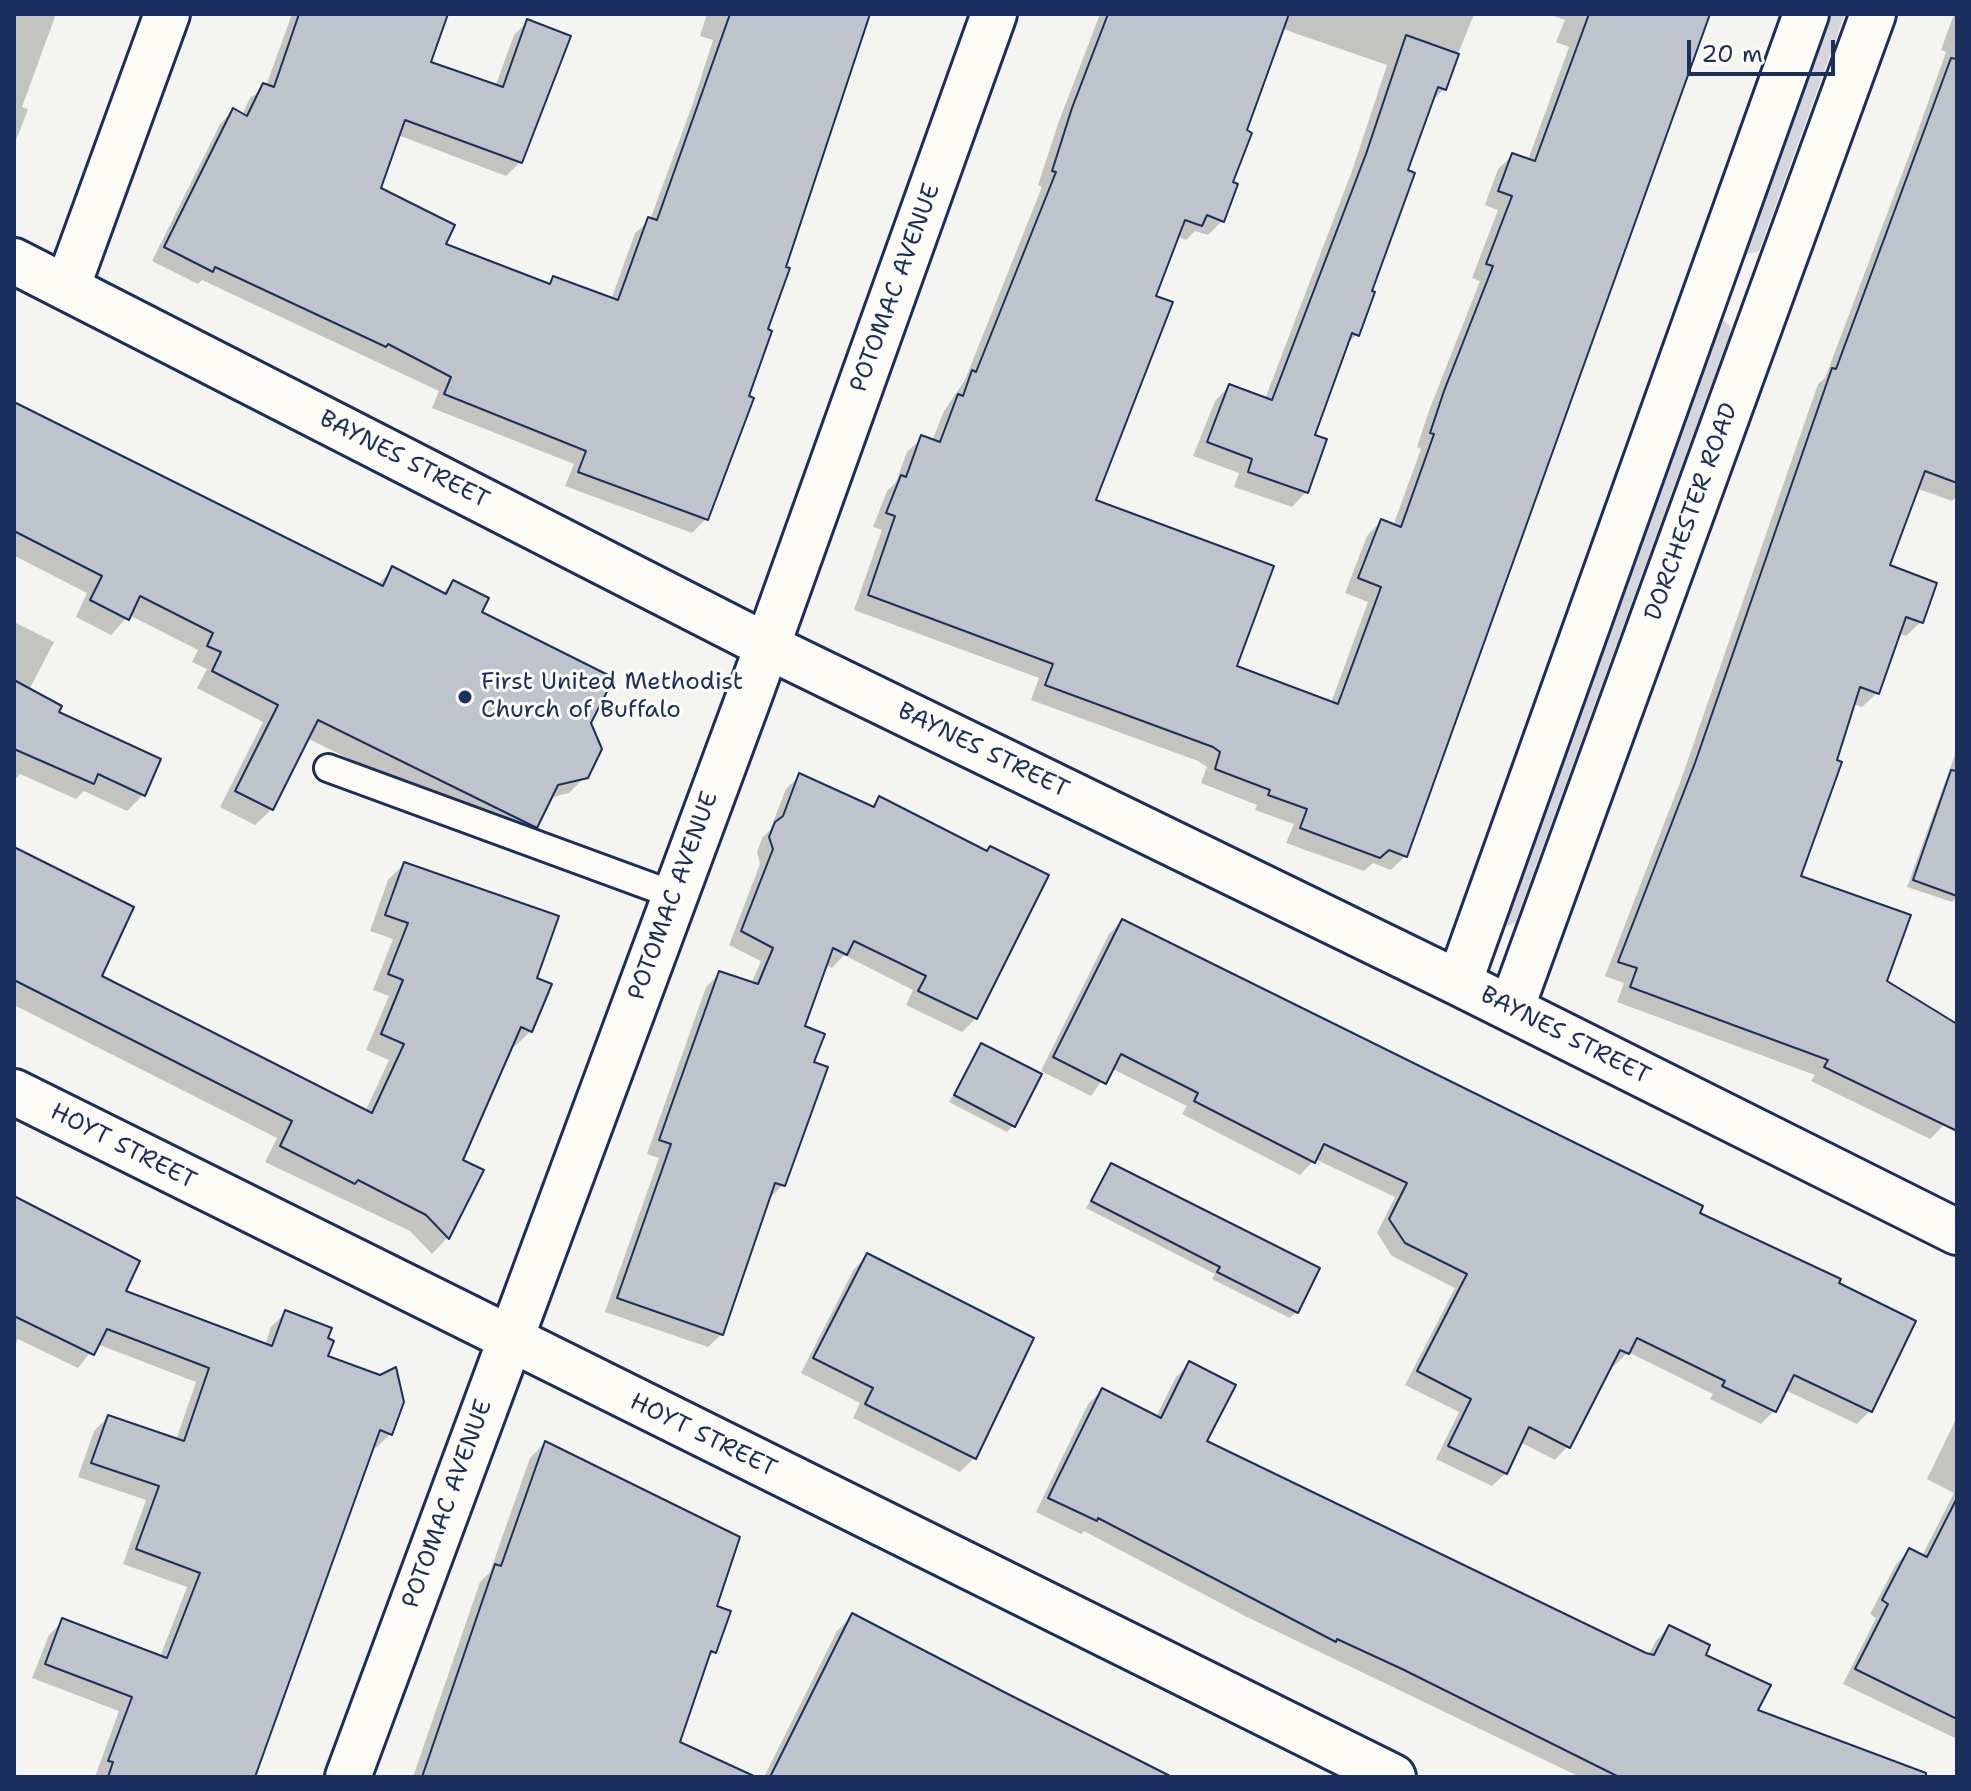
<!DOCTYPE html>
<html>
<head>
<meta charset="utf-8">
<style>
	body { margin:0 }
	#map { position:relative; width:1971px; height:1791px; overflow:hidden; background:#f4f4f1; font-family:"Shantell Sans",sans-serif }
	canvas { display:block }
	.frame { position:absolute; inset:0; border:16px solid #1b2f5e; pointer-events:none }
	.scale { position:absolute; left:1687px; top:40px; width:148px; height:36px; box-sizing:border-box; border:4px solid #1b2f5e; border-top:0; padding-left:10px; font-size:24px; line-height:28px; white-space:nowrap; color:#1b2f5e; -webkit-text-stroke:6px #fdfcf7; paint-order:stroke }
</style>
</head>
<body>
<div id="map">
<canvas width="1971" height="1791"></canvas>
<div class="frame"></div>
<div class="scale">20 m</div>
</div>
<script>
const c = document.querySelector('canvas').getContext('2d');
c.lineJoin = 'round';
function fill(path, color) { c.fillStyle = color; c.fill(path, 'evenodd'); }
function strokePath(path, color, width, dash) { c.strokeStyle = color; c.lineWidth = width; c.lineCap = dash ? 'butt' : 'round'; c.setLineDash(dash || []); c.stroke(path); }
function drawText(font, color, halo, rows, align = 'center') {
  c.font = font + ' "Shantell Sans",sans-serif'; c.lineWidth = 6; c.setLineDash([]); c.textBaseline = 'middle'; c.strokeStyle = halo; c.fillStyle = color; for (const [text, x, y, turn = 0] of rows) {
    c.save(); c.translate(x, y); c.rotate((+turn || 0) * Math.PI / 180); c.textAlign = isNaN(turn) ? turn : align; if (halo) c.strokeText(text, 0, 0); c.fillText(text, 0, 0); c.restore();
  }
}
const green = new Path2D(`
	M1823,14h22l-86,237 -12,3 -7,-5z
	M1715,320h8l7,6v7l-215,590 -12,5 -6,-5z`);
const shadow = new Path2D(`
	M14,14h42l-34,93 6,2 -14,37z
	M292,14h154l-18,49 67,24 19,-52 13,-13 -7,140 -14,14 -108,-41 -19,54 64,56 104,40 6,-7 58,22 24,-67 15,-13 42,-114 21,-66 -13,-4 7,-22h159l-101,317 -19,66 5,2 -45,120 -14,14 -127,-47 9,-22 -142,-56 7,-17 -237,-111 -4,4 -46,-23 68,-137 13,-13 9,4 8,-17 16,-12z
	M1100,14h374l-30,75 -13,13 -25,69 -49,163 -12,12 -33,90 -6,56 -14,15 -58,-20 5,-14 -46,-17 22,-55 14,-15 36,13 87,-228 35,-106 -104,-36 -39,103 -22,89 -14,14 -13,-4 -9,9 -10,-4 -23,61 -59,204 141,167 96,35 37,-101 -23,-9 22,-57 14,-15 12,5 28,-77 -4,-2 13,-39 50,-127 -8,-3 26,-68 -13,-5 13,-36 15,-14 15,5 41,-113 -13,-5 9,-22 -17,-6h162l-123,330 -182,512 -14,14 -18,-7 -9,8 -78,-28 8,-19 -39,-14 2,-5 -56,-22 6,-16 -9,-6 -167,-61 8,-22 -185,-68 28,-80 -9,-3 14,-36 9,-9 11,-30 15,-14 10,3 12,-30 21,-31 77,-193 -4,-2 20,-61z
	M1954,14h3v482l-5,5 -36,-13 -28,79 33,55 -15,14 -8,-3 -21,60 -15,14 -9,-3 -54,173 85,105 73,45v75l-12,22 -15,15 -119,-58 4,-6 -198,-73 7,-19 -19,-7 76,-196 137,-396 7,-6 85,-225 36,-101 -5,-2z
	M14,403l363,182 16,-16 49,25 11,-12 136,141 -3,53 -17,17 -20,5 -14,28 -16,17 -212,-105 -35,71 -17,16 -35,-18 43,-85 -66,-34 10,-19 -15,-7 6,-12 -69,-35 -18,20 -35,-18 11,-24 -72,-37 -1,3z
	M14,622l40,20 -25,48 115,104 -17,17 -43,-20 -8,8 -56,-25 -6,6z
	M1957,749v148l-5,5 -45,-15z
	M800,775l70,33 10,-10 96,220 -14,14 -56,-27 7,-15 -69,-35 -12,13 -7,-4 -23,63 9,36 -28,122 -14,14 -47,135 -14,13 -103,-35 54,-154 -12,-4 59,-167 14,-14 31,11 10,-23 -32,-16 31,-81 -3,-12 5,-14 8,-8 16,-41z
	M14,849l85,128 266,135 24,-52 -23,-10 23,-54 -16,-6 20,-51 -23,-8 18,-51 16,-16 131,115 -4,52 -17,16 -3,-1 -51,114 21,11 -34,67 -15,16 -22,-23 -145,-69 12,-24 -263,-133z
	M1122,921l792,401 -44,89 -13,13 -72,-34 -11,21 -13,13 -51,-25 3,-5 -85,-42 -14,14 -4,-2 -42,82 -13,14 -35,-18 -14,31 -14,13 -56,-27 23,-47 -54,-27 50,-97 -63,-32 -15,-23 18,-36 -80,-38 -15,16 -118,-61 5,-8 -76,-38 -20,28 -50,-25 68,-137z
	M981,1045l32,81 -6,6 -58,-30z
	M1111,1165l185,147 -6,6 -78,-39 3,-5 -129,-66z
	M14,1198l109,94 142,53 6,-18 14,-14 105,121 -14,14 -4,-2 -119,331h-158l24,-66 -87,-33 17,-43 14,-14 97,36 27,-70 -64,-23 23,-64 -68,-23 16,-46 14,-14 68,23 20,-58 -99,-38 -19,24 -60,-29 -4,8z
	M868,1255l164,84 -58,119 -14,14 -107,-54 7,-15 -59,-30 53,-104z
	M1189,1364l16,78 443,214 8,-15 13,-14 34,28 52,56 177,66h-352l-335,-161 -161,-85 -3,3 -45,-22 52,-108 14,-14 54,27 20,-40z
	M1957,1417v322l-114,-55 33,-66 -6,-4 26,-50 14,-14 12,6 32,-63 -27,-14z
	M545,1443l169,164v45l-9,9 -27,82 73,34h-338l67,-195 10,-10 40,-114z
	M852,1616l250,127 72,34h-410l73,-146z`);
const building = new Path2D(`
	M299,14h149l-17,48 72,25 24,-68 44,17 -49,127 -117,-43 -24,68 74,37 -9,19 104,40 3,-8 65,24 30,-83 9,3 73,-206h140l-84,253 4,1 -22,61 4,2 -23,65 5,2 -46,122 -130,-48 8,-21 -142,-57 7,-17 -63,-33 -2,3 -171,-80 -2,5 -49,-25 69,-139 14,8 16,-33 11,4z
	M1108,14h181l-42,116 5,3 -19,49 5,2 -14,38 -17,-7 -5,11 -17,-6 -29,76 17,6 -77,198 178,66 -37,100 101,38 43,-117 -23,-9 23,-59 20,8 33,-93 -4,-1 14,-42 49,-125 -7,-2 26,-68 -14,-5 14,-38 23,8 54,-147h121l-303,843 -18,-7 -9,8 -80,-30 7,-19 -39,-14 2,-5 -55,-21 5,-17 -7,-5 -168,-62 8,-21 -185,-69 27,-79 -9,-3 15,-38 5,2 15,-42 19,7 18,-48 5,2 9,-26 4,2 80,-200 -4,-1 20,-63z
	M1406,35l53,19 -13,36 -8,-3 -30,83 7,3 -43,118 3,1 -16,44 -7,-3 -37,102 12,4 -19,54 -60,-21 4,-13 -45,-17 22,-58 43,16 94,-246z
	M1951,58l6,1v424l-32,-12 -35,94 47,18 -14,40 -17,-6 -27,77 -19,-7 -23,73 5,2 -41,114 110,39 -24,66 70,43v107l-133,-64 4,-7 -198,-73 7,-19 -19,-6 77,-199 137,-395 4,1z
	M14,402l369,184 9,-20 54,28 7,-14 36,18 -7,14 132,66 -23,45 11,26 -14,29 -30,7 -21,43 -219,-108 -45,90 -38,-19 43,-86 -66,-34 9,-19 -14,-6 6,-13 -73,-37 -11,24 -39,-20 12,-24 -88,-45z
	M14,680l48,26 -3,6 102,47 -16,37 -47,-22 -4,10 -80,-35z
	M1951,770l6,1v125l-44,-16z
	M799,773l75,34 5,-11 108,55 3,-5 59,29 -72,144 -59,-28 8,-15 -72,-35 -7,14 -14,-7 -28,78 20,8 -11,28 14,5 -43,119 -10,-3 -52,152 -106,-37 54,-154 -12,-4 60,-169 39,13 15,-36 -32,-17 32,-82 -4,-12 6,-15 8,-6z
	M14,847l120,60 -32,69 270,137 32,-69 -23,-10 22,-54 -15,-6 20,-51 -23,-8 19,-53 155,54 -22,62 15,6 -20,48 -11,-5 -58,133 21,10 -35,69 -23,-24 -68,-35 -3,4 -75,-38 12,-25 -278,-141z
	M1122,919l581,287 -3,7 141,66 -2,4 77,38 -44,91 -78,-37 -18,37 -54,-26 3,-5 -88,-43 -8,16 -9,-4 -50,98 -41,-21 -22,47 -59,-28 23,-47 -54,-28 50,-97 -62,-31 -16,-24 18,-36 -83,-39 -9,19 -121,-62 4,-8 -77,-39 -15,30 -53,-27z
	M981,1043l61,31 -27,53 -61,-32z
	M1111,1163l209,105 -22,45 -81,-41 3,-5 -129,-66z
	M14,1196l126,65 -14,30 146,55 13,-36 47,18 -4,10 6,3 -6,15 52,19 16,-8 8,35 -12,33 -12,-5 -125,347h-147l5,-15 -5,-1 24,-64 -87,-33 17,-46 105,40 33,-85 -64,-24 23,-63 -68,-23 17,-48 76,26 25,-73 -102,-39 -13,26 -80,-39z
	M867,1253l167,85 -58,121 -111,-55 8,-16 -60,-30z
	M1189,1361l47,24 -29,56 439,212 8,2 15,-30 41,20 -4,10 65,30 -13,25 168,63v4h-307l-217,-108 -65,-30 -1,3 -238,-124 -1,3 -49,-23 54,-110 59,30z
	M545,1441l195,96 -23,69 14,5 -15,42 -5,-2 -31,91 76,35h-334l73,-213 6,2z
	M1957,1498v221l-102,-50 33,-65 -6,-4 27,-52 18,9z
	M852,1613l152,79 168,85h-402z`);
const lane = new Path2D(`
	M328,768l346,127`);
const street = new Path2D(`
	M14,261l753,385 692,337 498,249
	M67,288l100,-274
	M1459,983l347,-969
	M1511,1009l362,-995
	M14,1092l1379,685
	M348,1777l402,-1083 244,-680`);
const markers = [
	[465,697,8,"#1b2f5e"]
];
const streetNames = [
	["POTOMAC AVENUE",896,288,-70],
	["BAYNES STREET",404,460,27],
	["DORCHESTER ROAD",1692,512,-70],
	["BAYNES STREET",983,751,26],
	["POTOMAC AVENUE",674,896,-70],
	["BAYNES STREET",1565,1036,27],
	["HOYT STREET",123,1147,27],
	["HOYT STREET",703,1436,26],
	["POTOMAC AVENUE",448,1504,-70]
];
const poiNames = [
	["First United Methodist",481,683],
	["Church of Buffalo",481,711]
];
fill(green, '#d4d6db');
fill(shadow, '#0003');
fill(building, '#bfc3cc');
strokePath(building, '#1b2f5e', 2);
strokePath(lane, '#1b2f5e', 32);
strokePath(street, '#1b2f5e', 50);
strokePath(lane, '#fdfcf7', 26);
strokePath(street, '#fdfcf7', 44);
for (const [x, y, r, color] of markers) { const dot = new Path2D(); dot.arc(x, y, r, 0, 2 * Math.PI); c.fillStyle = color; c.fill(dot); strokePath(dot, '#fdfcf7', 3); }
drawText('24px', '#1b2f5e', '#fdfcf7', streetNames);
drawText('24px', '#1b2f5e', '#fdfcf7', poiNames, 'left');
</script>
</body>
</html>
